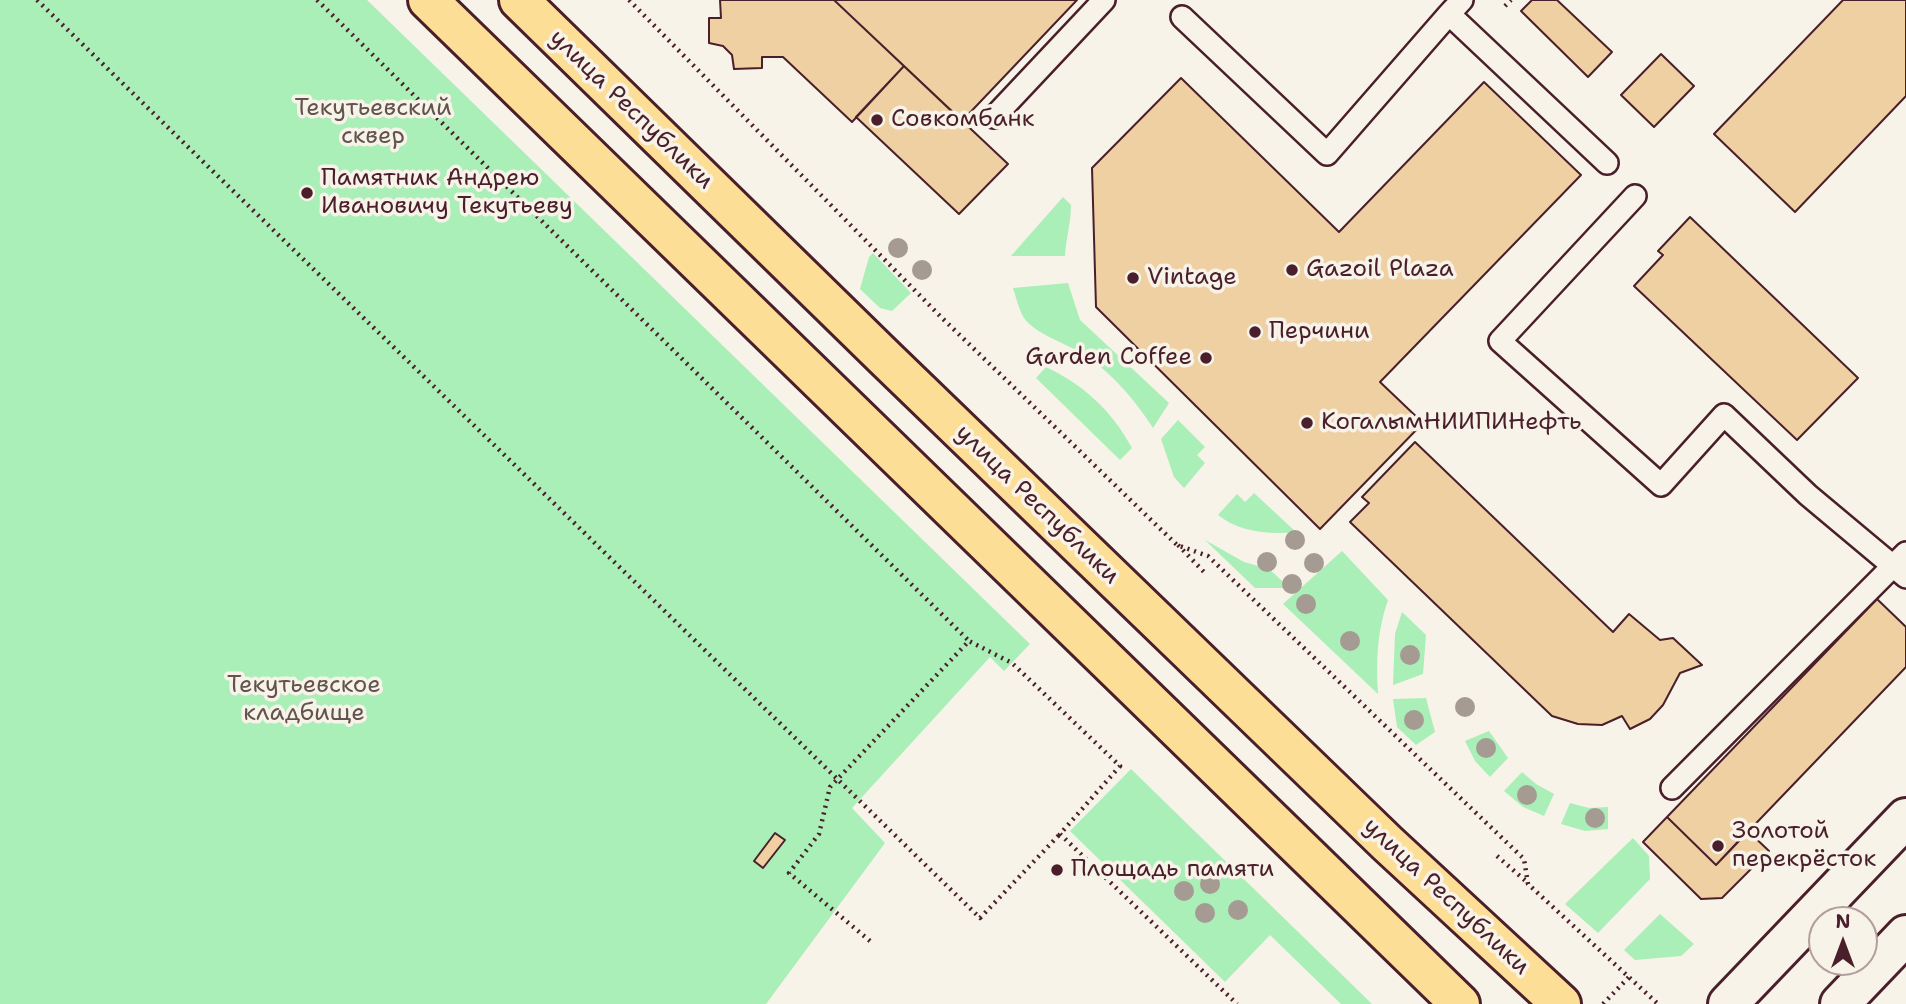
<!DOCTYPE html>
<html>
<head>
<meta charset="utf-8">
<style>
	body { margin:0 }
	#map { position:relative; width:1906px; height:1004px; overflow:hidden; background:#f7f3e8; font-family:"Shantell Sans",sans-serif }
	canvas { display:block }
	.north { position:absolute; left:1808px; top:906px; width:70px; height:70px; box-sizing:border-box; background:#f7f3e8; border:2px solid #b29e9c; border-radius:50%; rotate:0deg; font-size:19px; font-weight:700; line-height:28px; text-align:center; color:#4a1f2b }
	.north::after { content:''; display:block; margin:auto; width:24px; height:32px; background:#4a1f2b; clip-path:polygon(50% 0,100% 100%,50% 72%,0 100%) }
</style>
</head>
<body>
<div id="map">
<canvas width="1906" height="1004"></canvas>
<div class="north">N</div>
</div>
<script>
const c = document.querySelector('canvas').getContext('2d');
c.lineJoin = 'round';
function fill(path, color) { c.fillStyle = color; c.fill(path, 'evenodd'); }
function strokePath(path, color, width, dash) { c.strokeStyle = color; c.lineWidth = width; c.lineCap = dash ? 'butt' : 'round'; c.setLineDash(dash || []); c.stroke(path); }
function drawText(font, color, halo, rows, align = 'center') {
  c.font = font + ' "Shantell Sans",sans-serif'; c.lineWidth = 7; c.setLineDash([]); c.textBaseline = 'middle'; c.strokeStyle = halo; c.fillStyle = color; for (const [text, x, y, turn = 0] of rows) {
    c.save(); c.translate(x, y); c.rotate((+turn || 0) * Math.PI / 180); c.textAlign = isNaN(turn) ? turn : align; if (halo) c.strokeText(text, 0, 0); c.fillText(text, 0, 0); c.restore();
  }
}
const green = new Path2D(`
	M0,0h367l663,644 -26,27 -14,-14 -138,151 33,35 -119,161h-766z
	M1063,197l8,8c0,17 -5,33 -6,51h-54z
	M873,253l38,40 -19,18 -12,-3 -20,-19 9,-32z
	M1068,283l12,37 89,83 -16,25c-18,-28 -38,-51 -65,-71 -18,-12 -53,-23 -64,-39 -5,-8 -8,-21 -11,-30z
	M1046,367c38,18 66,44 86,81l-12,12 -84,-82z
	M1178,420l27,27 -8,8 8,8 -21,25 -10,-11 -13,-38z
	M1254,493l42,39c-27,3 -57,0 -78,-17l19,-21 8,8z
	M1205,540l39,22 25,7 21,19h-35z
	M1342,551l46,49c-11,31 -12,61 -10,94l-95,-90z
	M1402,612l24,23 -3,39 -30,11 2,-51z
	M1426,698l9,34 -19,13 -19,-18 -4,-28z
	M1489,731l19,27 -18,19 -15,-16 -10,-20z
	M1131,769l241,235h-31l-71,-69 -45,47 -155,-151z
	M1522,772l14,12 18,10 -10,22 -21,-9 -19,-16z
	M1570,803l19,5 19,-1v22l-23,2 -24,-7z
	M1633,838l16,18 1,23 -52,54 -33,-29z
	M1660,914l34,30 -13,12 -46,4 -11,-10z`);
const building = new Path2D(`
	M720,0h114l70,66 -52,56 -69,-65h-21v11l-28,1 -2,-14 -9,-9 -14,-3v-25h12z
	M834,0h243l-115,121z
	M1532,0h25l55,52 -24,25 -67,-66z
	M1843,0h63v96l-111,116 -81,-78z
	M1661,54l33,32 -40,41 -33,-32z
	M904,66l104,98 -49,50 -103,-97z
	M1181,78l158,154 145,-150 97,93 -201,207 43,41 -103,106 -224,-222 -4,-139z
	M1690,217l168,161 -61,62 -163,-154 29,-31 -5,-4z
	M1415,442l198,190 16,-18 31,26 13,-2 29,27 -22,8 -17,32 -13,14 -20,10 -8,-13 -20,9 -24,-1 -26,-8 -202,-194 19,-19 -7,-6z
	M1877,599l29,28v40l-190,198 -49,-48z
	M1667,817l49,48 32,-34 21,20 -47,47 -21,1 -58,-57z
	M775,833l10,7 -22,28 -9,-7z`);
const path = new Path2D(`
	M37,0l943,918 80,-84
	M317,0l652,641
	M629,0l312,317 236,228 31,11 316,303 4,25 130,120
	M1505,6l6,-6
	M1178,545l26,27
	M1497,856l31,27
	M870,941l-81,-68 30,-39 11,-47 139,-146 43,22 108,103 -60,68 177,170
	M1603,1004l26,-27`);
const lane = new Path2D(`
	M1462,0l-13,14 158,149
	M1182,17l145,137 122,-140
	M994,117l110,-117
	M1635,196l-135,145 161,144 63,-70 84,80 98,82
	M1672,788l234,-235`);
const secondary = new Path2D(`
	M1728,1004l178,-186
	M1840,1004l66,-69`);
const primary = new Path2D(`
	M428,0l1032,1004
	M519,0l365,357 504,487 173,160`);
const trees = [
	[898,248],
	[922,270],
	[1295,540],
	[1267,562],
	[1314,563],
	[1292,584],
	[1306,604],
	[1350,641],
	[1410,655],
	[1465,707],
	[1414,720],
	[1486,748],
	[1527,795],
	[1595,818],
	[1210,884],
	[1184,891],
	[1238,910],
	[1205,913]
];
const markers = [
	[877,120,7,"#4a1f2b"],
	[307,193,7,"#4a1f2b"],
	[1292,270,7,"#4a1f2b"],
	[1133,278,7,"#4a1f2b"],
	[1255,332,7,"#4a1f2b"],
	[1206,358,7,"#4a1f2b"],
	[1307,423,7,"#4a1f2b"],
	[1718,846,7,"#4a1f2b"],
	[1057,870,7,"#4a1f2b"]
];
const parkNames = [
	["Текутьевский",373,109],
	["сквер",373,137],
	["Текутьевское",304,686],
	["кладбище",304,714]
];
const streetNames = [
	["улица Республики",631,110,44],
	["улица Республики",1037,505,44],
	["улица Республики",1446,897,43]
];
const poiNames = [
	["Совкомбанк",891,120],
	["Памятник Андрею",321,179],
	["Ивановичу Текутьеву",321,207],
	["Gazoil Plaza",1306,270],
	["Vintage",1147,278],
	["Перчини",1269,332],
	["Garden Coffee",1192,358,"right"],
	["КогалымНИИПИНефть",1321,423],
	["Золотой",1732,832],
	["перекрёсток",1732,860],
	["Площадь памяти",1071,870]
];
fill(green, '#aaeeb8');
fill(building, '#efd0a2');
strokePath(building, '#4a1f2b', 2);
strokePath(lane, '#4a1f2b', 26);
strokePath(secondary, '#4a1f2b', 44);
strokePath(primary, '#4a1f2b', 44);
strokePath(path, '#4a1f2b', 4.5, [2, 5]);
strokePath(lane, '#f7f3e8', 21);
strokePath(secondary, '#f7f3e8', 38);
strokePath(primary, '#fdde96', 38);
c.fillStyle = '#a59b93';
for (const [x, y] of trees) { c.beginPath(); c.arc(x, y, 10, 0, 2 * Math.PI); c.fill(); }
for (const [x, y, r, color] of markers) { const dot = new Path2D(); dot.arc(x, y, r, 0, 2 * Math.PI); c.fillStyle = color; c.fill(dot); strokePath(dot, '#f7f3e8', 2.5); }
drawText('24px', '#62534e', '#f7f3e8', parkNames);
drawText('24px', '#4a1f2b', '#f7f3e8', streetNames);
drawText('24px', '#4a1f2b', '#f7f3e8', poiNames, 'left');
</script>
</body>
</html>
